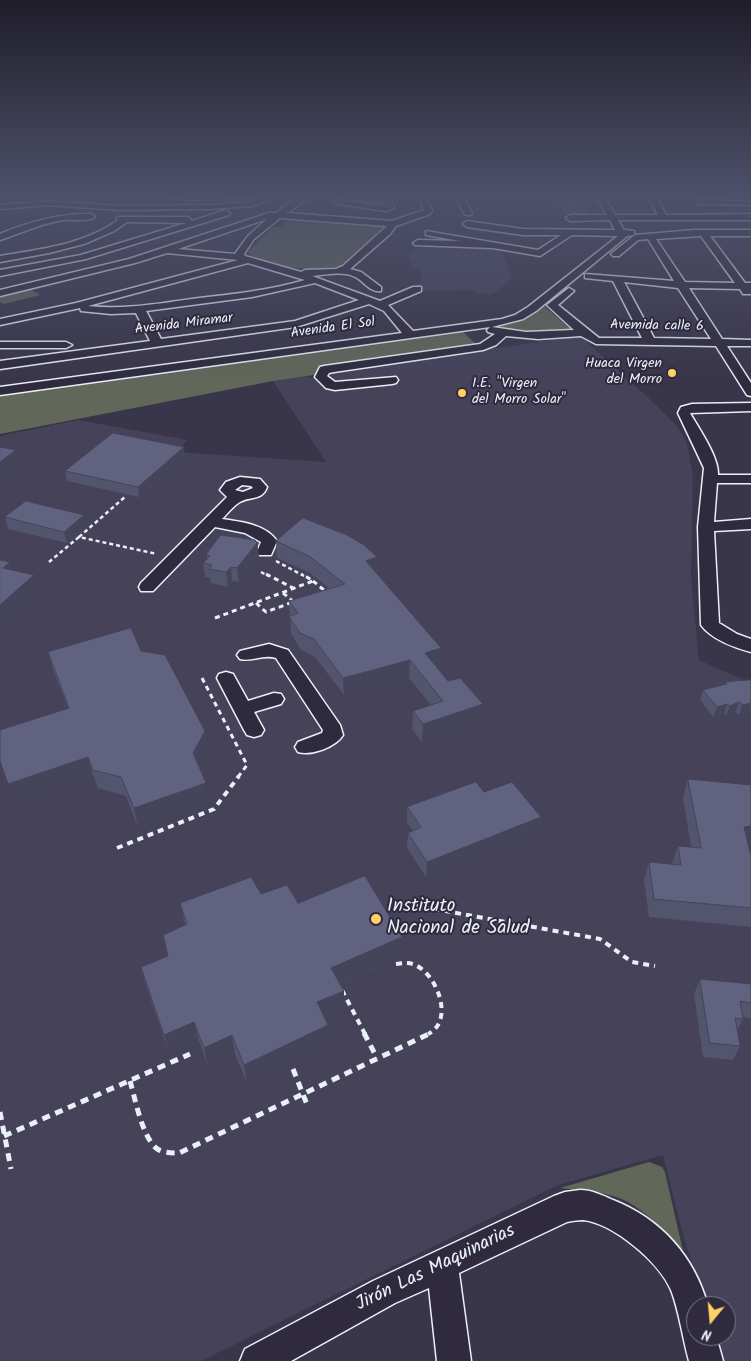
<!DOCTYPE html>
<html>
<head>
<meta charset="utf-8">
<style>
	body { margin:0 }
	#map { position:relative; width:751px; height:1361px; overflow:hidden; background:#39354a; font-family:Kalam,sans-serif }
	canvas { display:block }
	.north { position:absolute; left:686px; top:1296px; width:50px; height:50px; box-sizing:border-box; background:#2f2a3d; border:1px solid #797a88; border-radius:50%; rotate:197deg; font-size:14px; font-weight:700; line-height:20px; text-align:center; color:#e8f1f8 }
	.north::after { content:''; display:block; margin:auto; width:18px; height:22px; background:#ffd166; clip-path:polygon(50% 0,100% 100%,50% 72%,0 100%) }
</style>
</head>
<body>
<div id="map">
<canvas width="751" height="1361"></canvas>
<div class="north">N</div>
</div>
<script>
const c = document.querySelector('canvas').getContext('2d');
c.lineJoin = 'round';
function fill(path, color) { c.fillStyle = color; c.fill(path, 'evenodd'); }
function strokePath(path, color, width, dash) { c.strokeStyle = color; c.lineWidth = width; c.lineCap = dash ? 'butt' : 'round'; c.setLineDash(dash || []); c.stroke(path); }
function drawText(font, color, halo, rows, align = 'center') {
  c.font = font + ' Kalam,sans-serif'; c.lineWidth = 4; c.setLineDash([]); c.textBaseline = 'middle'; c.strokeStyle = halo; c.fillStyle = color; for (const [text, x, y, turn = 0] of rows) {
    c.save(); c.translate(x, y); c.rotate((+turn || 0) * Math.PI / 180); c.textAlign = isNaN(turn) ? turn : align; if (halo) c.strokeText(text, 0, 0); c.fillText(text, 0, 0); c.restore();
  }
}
const built = new Path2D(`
	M420,245l81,3 11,29 -6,7 -15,11 -16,-2 -2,-3 -49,1 -9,-6 6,-3 1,-3 -2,-10h-8l-5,-15z
	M580,336l76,69 21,21 10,17 6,33 -2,101 8,83 52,23v678h-30l-8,-25h13v-30h-22l-23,-79 -18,-72 -105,30 -357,176h-201v-925l78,-16 110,20 -12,12 150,10 -53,-81 32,-5 7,2 12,-2 3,-3z`);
const green = new Path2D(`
	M354,195h25l4,12 -39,-5z
	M290,217l98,10 -41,38 -9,2 -5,3c-17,0 -76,-3 -85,-18l25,-25h7z
	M30,289l10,6 -36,9 -4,-2v-6z
	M544,306l29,25c-28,2 -55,3 -82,-4 20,-3 36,-11 53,-21z
	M462,331l20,19 -209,31 -273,53v-38z
	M649,1162l13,5 3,5 18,79c-17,-19 -33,-36 -55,-49 -18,-10 -48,-12 -68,-14z`);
const pathFar3 = new Path2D(`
	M79,537l47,-41
	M276,561l28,15
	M49,562l30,-25 78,17
	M261,572l7,4`);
const pathFar2 = new Path2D(`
	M266,574l27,14
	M313,581l12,10 -3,1
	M283,593l11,9
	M256,603l10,9 27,-10
	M215,618l98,-37 -11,-7
	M202,678l45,87 -9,12`);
const pathFar1 = new Path2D(`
	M117,848l97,-39 25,-33
	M401,903l199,36 32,23 23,4
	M396,964c7,-1 13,-2 19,1 22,9 40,56 13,69
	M342,990l23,44`);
const path = new Path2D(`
	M364,1033l13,25
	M293,1069l15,38
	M130,1081c5,17 12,55 26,67 6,5 16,5 23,5l252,-120
	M0,1112l11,57
	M4,1136l186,-82`);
const minor = new Path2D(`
	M154,195h111l7,3 -20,8 -41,3 -92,1 -70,-5 -49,4v-4l49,-4 70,5 92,-1 40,-3 9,-4 -68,2 -34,-3z
	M299,195h8l-3,6 -17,12 105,8 32,-11 -6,-15h8l6,16 -2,3 -34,12 -6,8 -40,35 11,3 20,15v4c-12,2 -18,-12 -28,-15 -11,-5 -29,-1 -41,0l68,25 33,-14h8v4l-33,14 25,26 89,-12 13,-4 13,-8 90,-71 -46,-1 -32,21 -47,-8 -78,-3 -2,-2 5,-3 42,1 -34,-6v-4l112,19 23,-15h-38l-56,-8 -4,-3 4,-3 56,8 92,1 -5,-10 -40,1 -4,-3 4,-3h37l-12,-20h8l12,20h43l-11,-20h8l11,20 85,-1v6h-133l6,10 10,1v4l-7,1 -91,75 -13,8 -31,8 34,5 48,-2 -27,-25 22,-17 5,3 -16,14 41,33h43l-29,-57 -28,-3v-4l89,7 -26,-42 -10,1 -19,16h-6l-2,-2 24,-19 59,-5h57v6h-41l35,47h6v11h-8l-3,-5 -51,-1 33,51 29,1v6h-24l24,37v13l-4,-1 -31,-49 -120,-2 -15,-8 -43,3 -32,-3 -10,9 -13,5 -149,22 -5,1 -2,3 8,6 61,-5 2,3 -2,3 -4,1 -57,6 -9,-2 -11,-11 5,-10 4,-1 156,-22 15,-10 -7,-2 -1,-2 3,-3 -490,68v-8l402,-54 -18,-22 -15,-7 -73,23 -296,42v-8l150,-20 -14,-28 -25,1 -30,-3 -1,-3 -80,17v-6l76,-16 162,-43 -71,-7 -32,10 -135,33v-6l129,-31 140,-46h7zM280,218l107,8 -44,40 -7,3 -31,1 -4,2 -56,-16 -1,-2 10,-15zM267,219l-19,17 -13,18 -57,-5zM701,236l34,47 -50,-1 -29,-43zM248,263l57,17c-34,10 -70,14 -106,18 -37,5 -74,12 -111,8zM624,282l54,6 33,51 -57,-1zM315,283l44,17 -64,21 -134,18 -15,-28 106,-14z
	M382,195h8l4,13 -7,3 -50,-7 -4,-2 4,-2 48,6z
	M454,195h8l10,18 -1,2h-6z
	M698,200l53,1v4l-50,-1h-3z
	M226,210l4,3 -1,2 -143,44 -86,17v-6l81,-15 105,-32 -59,-1 -13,9 -30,13 -35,9 -49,9v-6c41,-7 82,-11 117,-35v-4h71l4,4z
	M79,214h12l4,3c-7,5 -21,2 -31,3 -23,3 -42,13 -64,20v-6c26,-11 51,-18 79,-20z
	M0,342h66l6,3 -6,3h-66z
	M751,403v8l-61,2c9,16 29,44 28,62h33v8h-34l-3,39 37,-3v10l-37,2 5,92 18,11 14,5v13c-16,-4 -40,-13 -50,-27l-3,-98 6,-59 -26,-55 3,-6 11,-3z
	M240,477l20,2 7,8c-5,14 -17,9 -27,15 -6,3 -13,12 -18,17 19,3 43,5 55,22l-6,14h-12l-2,-3 4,-10 -16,-9 -30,-6 -62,64h-12l-2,-4 2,-4 86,-86 -7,-7 6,-8zM242,485l9,1 2,2 -10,4 -8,-2z
	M269,644l19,6 52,75 3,10c-7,12 -32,21 -45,17l-3,-5 3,-5 24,-9 1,-3 -47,-72c-13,-4 -24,4 -36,1l-3,-4 3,-4z
	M226,672l7,2 15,27 26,-8 7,1 3,5 -3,5 -27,8 10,18 -3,5 -7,2 -7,-2 -3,-5 -27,-52 2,-4z
	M580,1190c11,0 22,5 33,10 48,19 81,56 95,106h-12v30h20l7,25h-34c-6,-21 -10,-51 -18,-71 -12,-28 -58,-67 -88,-70 -6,0 -11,1 -16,2l-108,51 12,88h-34l-8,-73 -34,15 -104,58h-51l5,-12 128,-68 181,-85 11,-4z`);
const wall = new Path2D(`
	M552,195h25l11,12 -1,6h-17l-3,2z
	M185,457l-46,40 -72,-16 -2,-10z
	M84,515l3,11 -20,17 -59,-14 -3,-12z
	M276,541l101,33 64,74 -1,17 -4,2 45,54 -59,21 -10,-13 1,-18 18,-6 -22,-27 -65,17 -29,-38 -14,-7 -10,-16 -2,-33 40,-13 -19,-15 -33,-15z
	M257,543l2,14 -20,25 -7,-1 -4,6 -17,-4 -1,-5 -5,-1 -2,-14 4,-4 -1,-4z
	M141,651l64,80 3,19 -9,17 10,35 -71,25 -12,-31 -28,-8 -5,-13 -78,28 53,-95 -15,-38 -5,-18z
	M751,681l-12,34 -4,-3 -9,4 -2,-2 -11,3 -13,-17 3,-10 22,-6 1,-2z
	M688,779l60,64 3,13v71l-102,-10 -5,-37 5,-18 23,2 6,-18 13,1 -8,-49z
	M484,792l57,25 -3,15 -112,45 -19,-29 1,-15 5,-2 -6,-9v-15z
	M261,894l37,9 104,34v19l-62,28 4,7v19l-20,8 5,26 -82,39 -12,-29 -27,12 -9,-25 -30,12 -23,-67 -5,-19 27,-11 17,-31 -5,-22z
	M700,979l51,5v34l-8,-1v2l-6,12 3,15 -7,14 -30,-3 -9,-63z`);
const shadedWall = new Path2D(`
	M571,207l-1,6 -3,2 1,-6z
	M184,447l1,10 -46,40 -1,-10z
	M16,450l3,13 -19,15v-16z
	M84,515l3,11 -20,17 -3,-11z
	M257,543l2,14 -20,25 -2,-14z
	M377,557v17l-11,-13z
	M10,562l5,18 -12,-12z
	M231,567l1,14 -4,6 -2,-15z
	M34,575l5,19 -39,36v-25z
	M441,648l-1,17 -16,6 1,-18z
	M410,660l-1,18 -65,17 -1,-17z
	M739,702l-4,10 -9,4 4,-10z
	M751,703v9l-12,3 4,-10z
	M483,704l-2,17 -59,21 1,-18z
	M727,704l-3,10 -11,3 4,-10z
	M205,731l3,19 -12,22 -3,-19z
	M88,757l5,18 -78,28 -7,-19z
	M206,783l3,19 -71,25 -4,-19z
	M541,817l-3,15 -112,45 1,-15z
	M751,826v16l-14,3 7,-18z
	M402,937v19l-70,31 -1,-19z
	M344,991v19l-26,11 -1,-19z
	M194,1022l5,19 -30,12 -5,-18z
	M328,1025l1,19 -82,39 -3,-18z
	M232,1035l3,19 -27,12 -4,-18z`);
const building = new Path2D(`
	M557,195h20l11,12h-17l-3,2z
	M113,433l71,14 -46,40 -73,-16z
	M0,447l16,3 -16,12z
	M26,501l58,14 -20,17 -59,-15z
	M303,518l44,17 17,10 13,12 -11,4 75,87 -16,5 23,28 12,-3 23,26 -60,20 -10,-13 30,-10 -33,-41 -67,18 -29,-39 -14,-6 -11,-16 9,-4 -9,-12 56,-17 -36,-28 -33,-15z
	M221,535l34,5 2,3 -20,25 -6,-1 -5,5 -17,-3 3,-4 -9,-2 7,-7 -4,-1 4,-6z
	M0,560l10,2 -7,6 31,7 -34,30z
	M131,628l10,23 24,4 40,76 -12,22 13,30 -72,25 -13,-31 -28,-7 -5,-13 -80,27 -8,-23v-31l69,-22 -21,-56z
	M750,680l1,1v22l-8,2 -4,-3 -9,4 -3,-2 -10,3 -14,-17 24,-6 -1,-2z
	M688,779l63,6v41l-7,1 7,29v52l-97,-9 -5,-37 32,3 -3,-19 23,2z
	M476,782l8,10 28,-10 29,35 -114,45 -19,-29 13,-6 -14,-20z
	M365,876l37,61 -71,31 13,23 -27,11 11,23 -84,40 -12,-30 -28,13 -10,-26 -30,13 -23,-68 27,-11 -5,-21 24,-11 -7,-21 71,-26 10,17 26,-9 11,18z
	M700,979l51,5v19l-11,-2 3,18 -8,-1 5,28 -30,-3z`);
const markers = [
	[672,373,5,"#ffd166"],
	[462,393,5,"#ffd166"],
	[376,919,6,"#ffd166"]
];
const farStreetnames = [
	["Avenida Miramar",184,325,-7],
	["Avemida calle 6",657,327,1],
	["Avenida El Sol",333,329,-8]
];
const farPoinames = [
	["Huaca Virgen",662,365],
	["del Morro",662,381],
	["I.E. \"Virgen",472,385,"left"],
	["del Morro Solar\"",472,401,"left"]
];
const nearPoinames = [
	["Instituto",387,908],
	["Nacional de Salud",387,930]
];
const nearStreetnames = [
	["Jirón Las Maquinarias",436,1269,-26]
];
fill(built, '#45425a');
fill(green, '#616759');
strokePath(minor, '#e8f1f8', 3);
strokePath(pathFar3, '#e8f1f8', 2.5, [4, 3]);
strokePath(pathFar2, '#e8f1f8', 3, [5, 4]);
strokePath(pathFar1, '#e8f1f8', 4, [6, 5]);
strokePath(path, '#e8f1f8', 5, [8, 6]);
fill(minor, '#2f2a3d');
fill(wall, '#53546e');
fill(shadedWall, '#44455a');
fill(building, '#616280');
strokePath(building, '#44455a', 1);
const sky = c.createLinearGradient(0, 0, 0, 385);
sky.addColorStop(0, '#1f1d29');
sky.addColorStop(0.51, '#4e516b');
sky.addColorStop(1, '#4e516b00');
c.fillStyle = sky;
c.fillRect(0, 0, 751, 385);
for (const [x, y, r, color] of markers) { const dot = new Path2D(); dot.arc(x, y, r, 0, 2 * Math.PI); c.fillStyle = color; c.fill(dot); strokePath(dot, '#2f2a3d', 2); }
drawText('14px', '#e8f1f8', '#2f2a3d', farStreetnames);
drawText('14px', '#e8f1f8', '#2f2a3d', farPoinames, 'right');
drawText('19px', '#e8f1f8', '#2f2a3d', nearPoinames, 'left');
drawText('19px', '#e8f1f8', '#2f2a3d', nearStreetnames);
</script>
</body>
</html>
